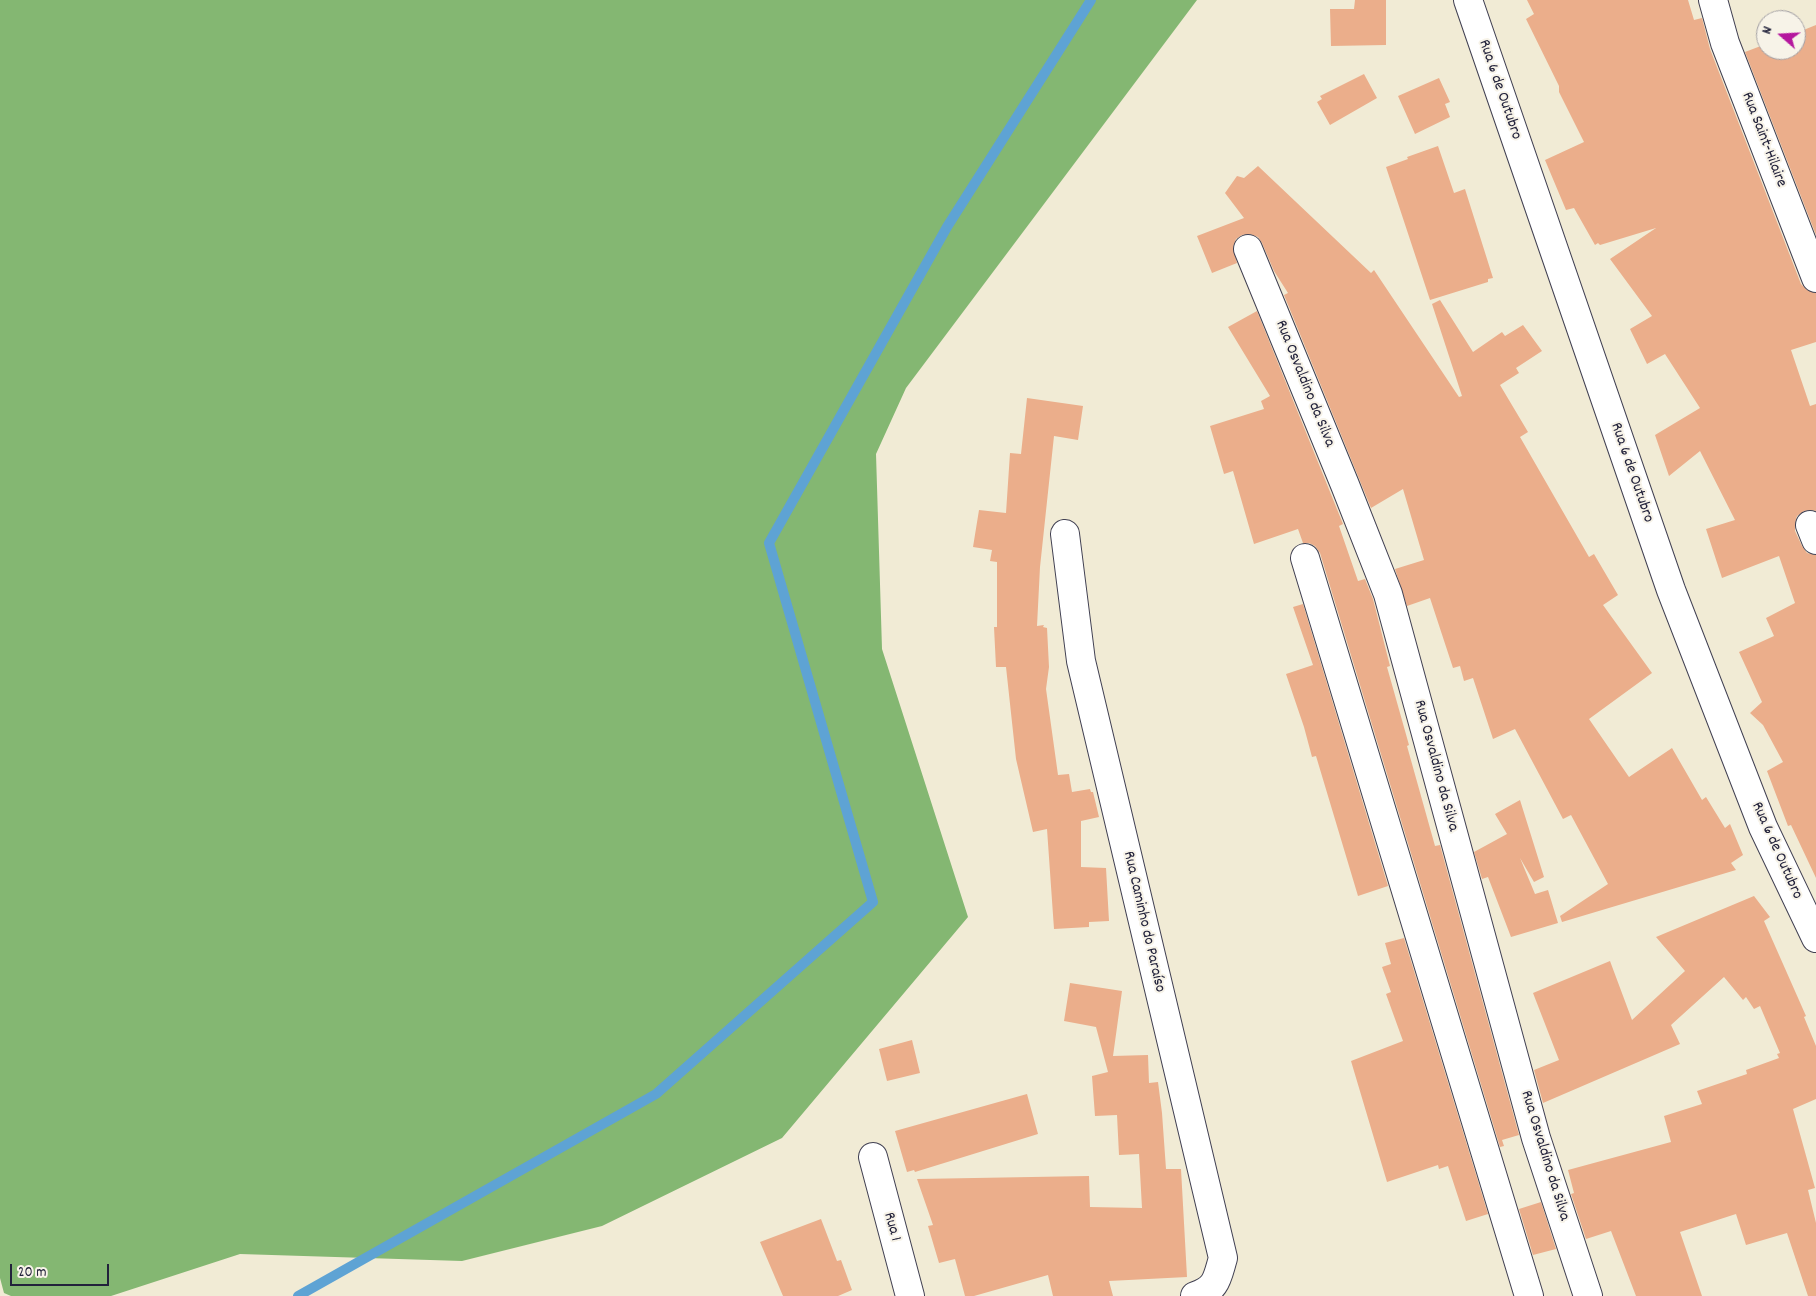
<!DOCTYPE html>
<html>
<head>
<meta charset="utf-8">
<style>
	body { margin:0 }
	#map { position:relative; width:1816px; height:1296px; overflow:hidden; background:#f1ebd5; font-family:Dekko,sans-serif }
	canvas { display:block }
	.north { position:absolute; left:1756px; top:10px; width:50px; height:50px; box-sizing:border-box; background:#f7f3e8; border:1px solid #a29fa3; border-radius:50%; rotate:289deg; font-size:14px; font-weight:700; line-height:20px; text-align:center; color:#22223b }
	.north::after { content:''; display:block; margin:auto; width:18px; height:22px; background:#b5179e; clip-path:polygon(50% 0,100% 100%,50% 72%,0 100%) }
	.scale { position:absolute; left:10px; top:1264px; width:99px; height:22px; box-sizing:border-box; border:2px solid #22223b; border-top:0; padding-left:6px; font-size:15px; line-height:18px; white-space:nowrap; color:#22223b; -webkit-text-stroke:4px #f7f3e8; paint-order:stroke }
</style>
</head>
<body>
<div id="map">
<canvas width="1816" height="1296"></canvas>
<div class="north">N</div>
<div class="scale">20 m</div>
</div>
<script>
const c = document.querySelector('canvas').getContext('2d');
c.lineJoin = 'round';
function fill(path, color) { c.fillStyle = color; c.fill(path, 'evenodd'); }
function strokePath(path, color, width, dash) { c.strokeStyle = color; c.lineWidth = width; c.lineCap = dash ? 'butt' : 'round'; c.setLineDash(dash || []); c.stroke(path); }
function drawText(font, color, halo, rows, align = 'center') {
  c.font = font + ' Dekko,sans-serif'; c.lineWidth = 4; c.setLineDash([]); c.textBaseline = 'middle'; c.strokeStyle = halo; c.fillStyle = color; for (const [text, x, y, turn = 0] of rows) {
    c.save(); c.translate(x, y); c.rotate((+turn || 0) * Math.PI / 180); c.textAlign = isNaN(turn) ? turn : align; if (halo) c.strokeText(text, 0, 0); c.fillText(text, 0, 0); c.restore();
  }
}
const forest = new Path2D(`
	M0,0h1197l-291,388 -30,66 6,195 86,268 -186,221 -180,88 -140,35 -222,-7 -129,42h-100l-7,-3 -4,-15z`);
const stream = new Path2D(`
	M298,1296l358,-202 217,-192 -104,-359 178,-316 144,-227`);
const building = new Path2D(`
	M1355,0h31v45l-55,1 -1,-37h24z
	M1527,0h161l6,20 8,-2 8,31 91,235 6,6 9,3v49l-25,8 19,56 6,-2v107l-4,-1 -8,1 -7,5 -2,7v8l7,15 5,7 9,2v323l-25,-53 -3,1 -21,-55 16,-9 -20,-37 -13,-12 12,-11 -23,-50 35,-16 -8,-18 29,-15 -16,-47 -57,22 -16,-49 29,-9 -35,-69 -31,25 -14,-41 45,-27 -35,-54 -18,10 -17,-35 22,-13 -42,-57 46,-31 -56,17 -2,-2 -3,2 -21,-37 -8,2 -21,-50 39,-18 -25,-50v-6l-33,-67 8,-5z
	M1816,25v210l-71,-183 21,-8v6h30v-17z
	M1364,74l13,24 -47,27 -13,-23 5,-3 -2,-3z
	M1439,78l11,24 -5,2 5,13 -35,17 -17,-38z
	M1438,146l16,47 11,-4 28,89 -5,1v3l-58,18 -44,-133 22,-8 -1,-2z
	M1258,166l113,107 3,-3 85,127 3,-1 -30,-92 8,-4 33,52 29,-20 3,4 18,-11 19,26 -26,17 3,5 -19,12 28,47 -8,5 69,120 5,-3 24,41 -15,10 49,68 -63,46 40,58 43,-29 30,52 4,-3 19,31 5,-4 13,31 -12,8 5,7 -174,52 -2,-6 48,-32 -37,-69 -8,4 -48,-90 -22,10 -20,-61 -9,3 -4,-15 -7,2 -23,-70 -23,8 -12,-37 29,-9 -21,-71 -32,19 -87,-213 4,-2 -14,-22 -12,-28 -4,-6 -8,-3 -8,1 -6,4 -3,8 4,16 -25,10 -15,-37 47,-18 -19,-25 12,-17 7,2z
	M1257,311l86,213 -4,2 19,55 7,-2 8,20 17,67 -3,1 22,78 -2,1 28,100 5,-1 79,290 -17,5 2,6 -4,1 -180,-594 -5,-7 -6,-3h-6l-5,-14 -44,15 -21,-73 -9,3 -14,-48 54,-17 -3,-8 9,-5 -42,-69z
	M1027,398l56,8 -5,34 -24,-4 -14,131 -3,59 7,-1 -1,2 4,1 2,39 -3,22 12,86 11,-1 3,18 18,-3 1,3h2l6,25 -18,4v46l25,1 3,53 -20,1v5l-35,2 -7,-100 -14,3 -17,-73 -10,-92h-10l-2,-40h3v-65l-7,-1 2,-11 -19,-3 6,-37 27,3 4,-60 11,1z
	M1303,604l85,282 -30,10 -42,-140 -4,1 -8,-30 -18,-53 27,-9 -20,-58z
	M1520,800l24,77 -10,5 -14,-24 15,36 13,-4 10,33 -47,14 -23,-60 -6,2 -8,-27 33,-18 -12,-20z
	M1754,896l16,21 -6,4 42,95 -2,1 12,29v53l-23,10 22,79 -7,2 8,33v73h-8l-21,-63 -41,12 -10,-31 -56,18 22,64h-66l-25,-65 -25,8 -15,-45 3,-1 -6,-23 103,-28 -7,-26 38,-12 -5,-13 50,-17 -1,-4 33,-12 -2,-4 3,-1 -20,-47 -6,3 -8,-12 -3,3 -19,-23 -53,48 9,19 -137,59 -9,-33 25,-10 -26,-67 77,-32 22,59 53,-49 -29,-34z
	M1404,938l84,276 -22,7 -18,-55 -9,3 -1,-4 -51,17 -36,-121 52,-20 -17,-47 5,-2 -9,-25 9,-3 -6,-21z
	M1070,983l52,8 -9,65 35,-1 1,28 9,-1 4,31 4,56h15l6,108 -78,4 4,15h-60l-5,-21 -74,21h-9l-10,-37 -16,4 -11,-37 5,-1 -16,-46 172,-3 1,31 52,1 -3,-54 -20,1 -2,-40 -22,1 -3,-40 16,-4 -12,-45 -32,-6z
	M912,1040l8,33 -33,8 -8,-32z
	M1027,1094l11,40 -123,38 -1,-2 -7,2 -12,-41z
	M1541,1202l15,47 -23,6 -14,-46z
	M821,1219l16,42 4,-1 11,30 -14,6h-55l-23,-54z`);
const minor = new Path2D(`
	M1468,0l203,590 92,237 53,111
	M1713,0l12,43 91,235
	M1248,249l97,236 43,109 148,544 52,158
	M1810,525l6,15
	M1065,534l16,127 142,597c-6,20 -6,31 -28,38
	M1305,558l224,738
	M873,1157l37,139`);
const streetNames = [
	["Rua 6 de Outubro",1499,90,71],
	["Rua Saint-Hilaire",1763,140,69],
	["Rua Osvaldino da Silva",1304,384,68],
	["Rua 6 de Outubro",1631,473,71],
	["Rua Osvaldino da Silva",1435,766,75],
	["Rua 6 de Outubro",1776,851,66],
	["Rua Caminho do Paraíso",1143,922,77],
	["Rua Osvaldino da Silva",1544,1156,73],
	["Rua 1",891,1227,75]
];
fill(forest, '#84b772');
strokePath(stream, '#5ea3d4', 10);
fill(building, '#ebae8b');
strokePath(minor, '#414052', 30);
strokePath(minor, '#fff', 28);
drawText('16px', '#22223b', '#f7f3e8', streetNames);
</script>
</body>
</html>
